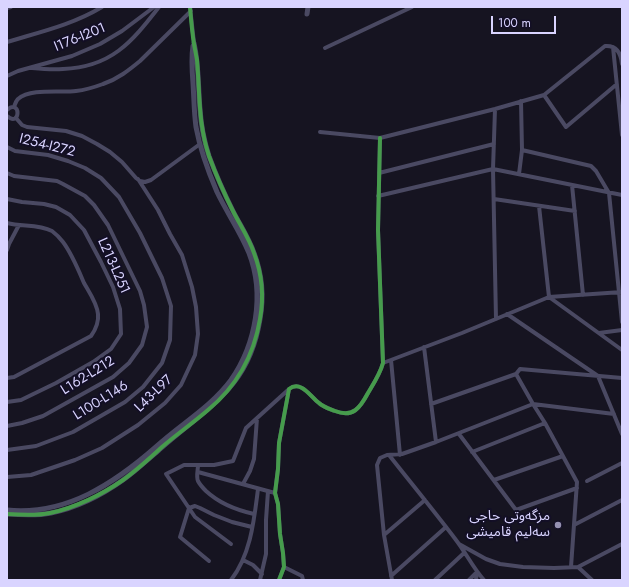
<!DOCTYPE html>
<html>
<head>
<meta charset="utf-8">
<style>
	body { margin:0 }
	#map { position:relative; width:629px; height:587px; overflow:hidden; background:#161421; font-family:Jost,sans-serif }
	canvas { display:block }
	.frame { position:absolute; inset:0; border:8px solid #d9d4ff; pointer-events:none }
	.scale { position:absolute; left:491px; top:16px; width:65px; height:18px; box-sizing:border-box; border:2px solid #d9d4ff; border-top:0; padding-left:5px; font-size:12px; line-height:14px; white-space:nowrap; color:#d9d4ff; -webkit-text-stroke:3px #130f26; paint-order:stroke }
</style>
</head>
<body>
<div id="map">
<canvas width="629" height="587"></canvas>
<div class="frame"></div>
<div class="scale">100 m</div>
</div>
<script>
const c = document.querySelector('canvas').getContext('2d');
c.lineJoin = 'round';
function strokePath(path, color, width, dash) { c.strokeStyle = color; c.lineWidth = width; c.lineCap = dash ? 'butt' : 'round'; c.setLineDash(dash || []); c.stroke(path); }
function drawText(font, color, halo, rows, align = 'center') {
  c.font = font + ' Jost,"Noto Sans Arabic",sans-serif'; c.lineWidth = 4; c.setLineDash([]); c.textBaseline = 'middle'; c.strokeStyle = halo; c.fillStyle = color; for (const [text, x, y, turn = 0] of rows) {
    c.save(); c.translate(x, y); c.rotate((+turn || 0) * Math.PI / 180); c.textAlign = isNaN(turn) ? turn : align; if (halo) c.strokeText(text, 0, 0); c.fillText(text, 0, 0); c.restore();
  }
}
const minor = new Path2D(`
	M190,7l4,36
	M7,8l4,-1
	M7,42c33,-10 65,-17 95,-35
	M613,47l9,88
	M325,48l87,-41
	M32,68c10,1 20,2 31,1 48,-2 68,-26 96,-62
	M7,76l11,-5 54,-15 28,-12 22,-13 32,-24
	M544,95l22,32 51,-43
	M14,107c1,-3 2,-6 4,-8 13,-11 42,-6 58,-8 9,-1 19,-4 27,-7 15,-5 26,-14 37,-23l51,-50
	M495,109l-2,60 3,150
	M7,110c14,-12 14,18 0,6
	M16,118l6,7 5,2 39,4 16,5 15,8 13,8 12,10 14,16 4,3 5,1 6,-2 49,-36
	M320,132l60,6 115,-29 49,-14 61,-49c12,-1 16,8 17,18
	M7,147l8,4 33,4 20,6 17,7 16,10 18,19 21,36 22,45 9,28 -1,34 -8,23 -19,24 -18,15 -52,30 -37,14 -29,4
	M522,150l69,16 5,5 13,22 13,129
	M7,173l7,3 43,5 6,3 22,12 9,9 14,20 32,66 4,14 3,22 -5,18 -13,18 -16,14 -70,39 -21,7 -15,3
	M379,173l115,-29
	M519,174l3,-24 -1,-49
	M572,185l11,110
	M378,196l115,-27 129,26
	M7,199l15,3 22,2 12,3 14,8 14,15 17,32 12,25 7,22 1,25 -10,15 -18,13 -37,21 -35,17 -14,2
	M494,199l81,12
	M539,206l10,91 73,53
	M7,223c15,4 31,1 45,8 4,3 8,7 11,11 9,12 15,27 21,41 5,9 13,20 14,31 1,9 -2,15 -7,22l-77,41 -7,1
	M7,250l2,-6 10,-19
	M507,314l91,62 24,58
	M599,333l23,-3
	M424,347l12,95
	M391,360l9,95
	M383,363l79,-30 87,-36 73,-5
	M431,404l85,-30
	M459,434l57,76 61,-22
	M472,452l73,-29
	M389,455c22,28 45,56 67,85 10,13 17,28 28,40
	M198,465c0,5 -2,11 0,16 2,4 5,7 8,10 14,13 30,19 48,23
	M198,472l77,21
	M7,477l24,-2 44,-15 27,-12 36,-23 27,-22 16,-18 14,-30 3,-21 -2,-27 -4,-20 -10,-32 -12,-21 -12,-24 -20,-31
	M494,480l69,-24
	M587,481l35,-18
	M243,484l7,-13 4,-12 3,-41
	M189,508l6,-2 5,2 14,7 18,7 20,5
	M189,508l-9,29 29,24
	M574,525l48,-25
	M384,535l41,-35
	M231,544l-36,-27 -29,-43 18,-9h30l19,-4 13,-33 42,-38
	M459,544l27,15 14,5 23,3 31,1 24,-1 44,-23
	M243,560l10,5 9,9
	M284,567l18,9 1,4
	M571,567l6,-85 -32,-59 -12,-19 -17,-30 4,-5 102,9
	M578,567l14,13
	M391,576l55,-49
	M231,580c20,-26 23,-60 27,-91
	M260,580l6,-26v-34l2,-29
	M279,580l5,-13 -1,-14 -3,-19 -2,-30 -3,-11 3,-24 1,-26 10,-54c12,-9 21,7 30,14 4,4 11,6 16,8 18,7 25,-3 33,-18 6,-10 12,-19 15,-30l-5,-133 2,-92
	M392,580l-8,-45 -7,-70 3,-7 7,-3 15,-1 34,-12 97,-38 81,10
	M435,580l29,-27
	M469,580l8,-8 -1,8`);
const tertiary = new Path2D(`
	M307,14l1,-7
	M7,510c59,6 108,-27 150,-64 24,-22 54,-39 74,-66 25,-36 34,-86 18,-127 -9,-22 -22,-40 -32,-61 -9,-21 -17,-43 -21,-65 -2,-14 -2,-29 -3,-44 -1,-12 -2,-24 0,-37
	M7,514c15,1 30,2 44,-1 25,-5 51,-18 72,-33 13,-9 24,-20 36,-30 48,-43 90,-61 101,-131 4,-22 2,-45 -6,-66 -5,-15 -14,-28 -21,-42 -9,-18 -17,-36 -24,-55 -5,-15 -8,-31 -9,-47 -2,-22 -1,-44 -6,-66`);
const cycleway = new Path2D(`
	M7,514c14,1 29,2 43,-1 25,-5 53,-19 73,-33 14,-10 26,-21 39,-33 15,-13 31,-24 46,-37 29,-24 46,-55 52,-91 4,-22 2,-45 -6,-66 -5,-15 -14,-28 -21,-42 -9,-18 -17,-36 -24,-55 -11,-33 -9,-62 -12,-96 -1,-5 -2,-11 -3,-16 -2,-12 -3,-25 -4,-37
	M279,580l5,-13 -1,-14 -3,-19 -2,-30 -3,-11 3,-24 1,-26 10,-54c12,-9 21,7 30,14 4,4 11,6 16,8 18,7 25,-3 33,-18 6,-10 12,-19 15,-30l-5,-133 2,-92`);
const markers = [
	[558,525,4,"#9591b1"]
];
const streetNames = [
	["I176-I201",80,38,-22],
	["I254-I272",47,146,14],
	["L213-L251",113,266,66],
	["L162-L212",88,376,-32],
	["L43-L97",154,394,-44],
	["L100-L146",101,401,-32]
];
const poiNames = [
	["مزگەوتی حاجی",550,517],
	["سەلیم قامیشی",550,533]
];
strokePath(minor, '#4a4962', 4);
strokePath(tertiary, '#4a4962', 5);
strokePath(cycleway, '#469c4c', 4);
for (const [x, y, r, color] of markers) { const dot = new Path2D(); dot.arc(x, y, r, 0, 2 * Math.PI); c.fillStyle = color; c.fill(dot); strokePath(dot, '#130f26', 1.5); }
drawText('14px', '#d9d4ff', '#130f26', streetNames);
drawText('14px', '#d9d4ff', '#130f26', poiNames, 'right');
</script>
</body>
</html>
